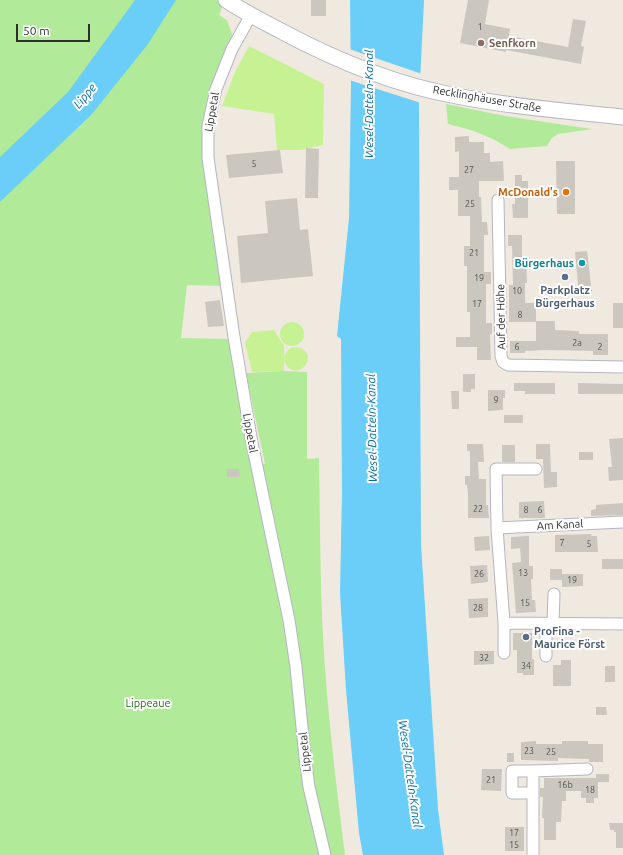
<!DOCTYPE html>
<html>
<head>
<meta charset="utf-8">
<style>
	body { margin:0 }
	#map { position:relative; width:623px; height:855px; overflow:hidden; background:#f0e9df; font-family:Ubuntu,sans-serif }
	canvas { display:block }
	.scale { position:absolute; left:16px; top:24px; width:74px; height:18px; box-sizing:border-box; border:2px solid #2e2e2e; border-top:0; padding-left:5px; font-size:12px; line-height:14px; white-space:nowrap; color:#2e2e2e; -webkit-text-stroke:3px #fff; paint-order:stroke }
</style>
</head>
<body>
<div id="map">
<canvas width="623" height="855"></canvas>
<div class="scale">50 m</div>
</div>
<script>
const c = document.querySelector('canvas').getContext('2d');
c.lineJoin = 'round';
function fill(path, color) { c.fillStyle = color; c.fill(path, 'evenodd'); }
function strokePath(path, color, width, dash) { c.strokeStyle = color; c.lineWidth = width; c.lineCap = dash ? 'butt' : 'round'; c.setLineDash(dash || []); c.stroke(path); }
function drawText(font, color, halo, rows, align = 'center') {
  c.font = font + ' Ubuntu,sans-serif'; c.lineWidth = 4; c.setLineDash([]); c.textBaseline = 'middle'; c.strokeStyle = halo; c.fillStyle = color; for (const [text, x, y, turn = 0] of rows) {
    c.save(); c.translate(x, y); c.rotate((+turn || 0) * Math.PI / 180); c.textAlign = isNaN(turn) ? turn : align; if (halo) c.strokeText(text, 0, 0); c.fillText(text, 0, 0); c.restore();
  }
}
const green = new Path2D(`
	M0,0h225l-6,15 8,5 6,17 -24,60 -6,34 21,155 -37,-1 -6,53 51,1 53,277 38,239h-323z
	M446,104l59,12 87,13 -34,5 -6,4 -5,8 -37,3 -17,-10 -22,-9 -23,-6z
	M284,371l23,1v87l12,-1c1,60 1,120 4,179 4,73 13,146 22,218h-17l-8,-31 -61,-359 6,-1 -19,-91z`);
const pitch = new Path2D(`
	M249,46l75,38 -1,61 -22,5h-24l-3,-36 -52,-8 13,-34z
	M280 334a12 12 0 1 1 24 0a12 12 0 1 1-24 0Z
	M274,330l10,16v11c2,-5 5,-10 11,-10 3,0 7,1 9,3 14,13 -12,32 -20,11v10l-32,1 -7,-29 7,-11z`);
const water = new Path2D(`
	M135,0h41l-28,44 -56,70 -92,88v-45l68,-65z
	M350,0h74l-5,102 2,442 17,265 6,46h-81l-4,-22 -13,-143 -6,-97 2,-100 -1,-154 -4,-3 12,-118 2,-134z`);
const pier = new Path2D(`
	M349,49l73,25 -1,29 -72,-23z`);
const building = new Path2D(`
	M311,0h15v16h-15z
	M468,0h21l-4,24 25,5 -1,7 59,11 5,-28 13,2 -5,25 3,1 -3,17 -75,-14v2l-46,-9z
	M469,136v6h15v11h6v9l13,-1 1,20h-25v16h2l1,25h5l1,13h-4v37h7v12h-5v39h6v11h-2l1,26h-14v-13h-21v-10h14v-25h-3v-46h-3v-20h6v-30h-12v-26h-9v-13h10v-26l-4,1v-15z
	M306,148l13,1 -1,49h-13z
	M280,150l3,23 -54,5 -3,-23z
	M556,161h19v53h-18z
	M515,175h7v6h6v37h-15l-1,-14h3z
	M297,198l3,32 8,-1 5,47 -72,7 -4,-47 31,-3 -3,-32z
	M508,235h14v23h4l1,25h-2v20h11v19h-27v-37h4l-1,-39h-4z
	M587,251l5,42 -13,2 -4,-43z
	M220,300l4,26 -16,1 -3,-25z
	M613,303h10v25h-10z
	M536,321h19v9l24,1v3h29v21h-15v-4l-46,-1 -22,1v2h-15v-12h26z
	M463,374h12v15h-4v3h-8z
	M514,383h41v11h-30v-3h-11z
	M578,383l45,1v10h-45z
	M488,390h17v8h-2v12l-15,1z
	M451,391h8v18h-7z
	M504,415h19v8h-19z
	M623,438v42l-14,1 -1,-14h4l-3,-28z
	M467,444h16l1,18h-6l1,17h7v26h2l1,13h-21v-24l-1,-9h-2v-9h5v-25h-3z
	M536,444h14l1,28h6v15l-13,1 -1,-29h-7z
	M502,445h13v17h-13z
	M579,452h14v8h-14z
	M227,469h12l1,8h-13z
	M544,501l1,17h-26v-16z
	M623,503v12l-32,1v-6l5,-1v-4z
	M592,534l-1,2h6l1,16h-43v-17z
	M489,536l1,14 -15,1 -1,-14z
	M529,536v30h4v13h-2l1,21h3l1,12 -20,1 -4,-50 9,-1 -1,-14 -9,1v-12z
	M602,559h21v10h-21z
	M487,565l1,17 -17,2 -1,-18z
	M550,569h12v5h21v12l-21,1v-7h-12z
	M488,598v19l-19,1 -1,-19z
	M513,633h19v26h2v16h-11v-2h-6v-23h-4z
	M474,651h20v13l-20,1z
	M561,660h10v26h-18v-21h8z
	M605,666h10v16h-10z
	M596,707h10l1,8h-11z
	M536,741v3h26v-3h26v3h15v18h-14v-3l-31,-1v3l-37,-1v-18z
	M507,753h7v9h-7z
	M482,769h20l-1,22 -20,-1z
	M596,774h13v8h-11v16h-4v5h-8v-5h-5v-7h-15v10h-4l-1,21h-5v18h-12v-22h-2l1,-21h-3v-9h4v-10h52z
	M609,823h14v25h-7v-16h-2v-2h-4z
	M505,827h19v24h-19z`);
const minor = new Path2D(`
	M251,15l-19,34 -16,40 -8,37v32l26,179 18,106 37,177 7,47 9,90 4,30 16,68
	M498,200l3,156 2,6 5,3 115,2
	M623,522l-126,6 7,95 119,1
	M497,528l-1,-59h40
	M504,623v30
	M546,624v32
	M553,624l1,-30
	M533,793h-21v-22h21
	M533,855v-84l54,-2`);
const secondary = new Path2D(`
	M226,0c18,12 36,21 55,31 56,30 114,54 176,65 55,11 111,15 166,21`);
const markers = [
	[481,43,4,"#8d6e63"],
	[566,192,4,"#e8710a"],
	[582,263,4,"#0f9aa8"],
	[565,277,4,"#5c6f8a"],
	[526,637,4,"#5c6f8a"]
];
const numberNames = [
	["1",480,27],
	["5",254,164],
	["27",469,170],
	["25",470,204],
	["21",474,253],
	["19",479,278],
	["10",517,291],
	["17",477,304],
	["8",520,315],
	["2a",577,343],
	["6",517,347],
	["2",600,347],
	["9",496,400],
	["22",478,509],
	["8",526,510],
	["6",540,510],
	["7",562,543],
	["5",589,544],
	["13",523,573],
	["26",479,574],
	["19",572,580],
	["15",525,603],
	["28",478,608],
	["32",484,658],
	["34",526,666],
	["23",529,751],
	["25",551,752],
	["21",491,780],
	["16b",565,785],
	["18",590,790],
	["17",514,833],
	["15",514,845]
];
const educationNames = [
	["Senfkorn",489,43]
];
const streetNames = [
	["Recklinghäuser Straße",487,99,10],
	["Lippetal",212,112,-80],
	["Auf der Höhe",501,317,-91],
	["Lippetal",250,433,80],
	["Am Kanal",560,525,-3],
	["Lippetal",305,752,-96]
];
const foodNames = [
	["McDonald's",558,192]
];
const cultureNames = [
	["Bürgerhaus",574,263]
];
const serviceNames = [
	["Parkplatz",565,290],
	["Bürgerhaus",565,303],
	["ProFina -",534,631,"left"],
	["Maurice Först",534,644,"left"]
];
const parkNames = [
	["Lippeaue",148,703]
];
const waterNames = [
	["Lippe",85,96,-50],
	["Wesel-Datteln-Kanal",369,104,-90],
	["Wesel-Datteln-Kanal",372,428,-91],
	["Wesel-Datteln-Kanal",410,774,82]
];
fill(green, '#b1ea98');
fill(pitch, '#c6f293');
fill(water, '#6bcef9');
fill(pier, '#f0e9df');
fill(building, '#cbc7be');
strokePath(minor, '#b3b5c2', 13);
strokePath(secondary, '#b3b5c2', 17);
strokePath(minor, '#fff', 11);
strokePath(secondary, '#fff', 15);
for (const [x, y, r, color] of markers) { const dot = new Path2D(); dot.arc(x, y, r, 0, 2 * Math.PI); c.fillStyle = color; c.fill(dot); strokePath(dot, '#fff', 1.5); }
drawText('9px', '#555452', null, numberNames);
drawText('bold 11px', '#785e54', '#fff', educationNames, 'left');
drawText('11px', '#2e2e2e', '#fff', streetNames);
drawText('bold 11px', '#c56008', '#fff', foodNames, 'right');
drawText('bold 11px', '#0d838f', '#fff', cultureNames, 'right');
drawText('bold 11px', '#4e5e75', '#fff', serviceNames);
drawText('11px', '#257315', '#fff', parkNames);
drawText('italic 12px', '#026cad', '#fff', waterNames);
</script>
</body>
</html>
